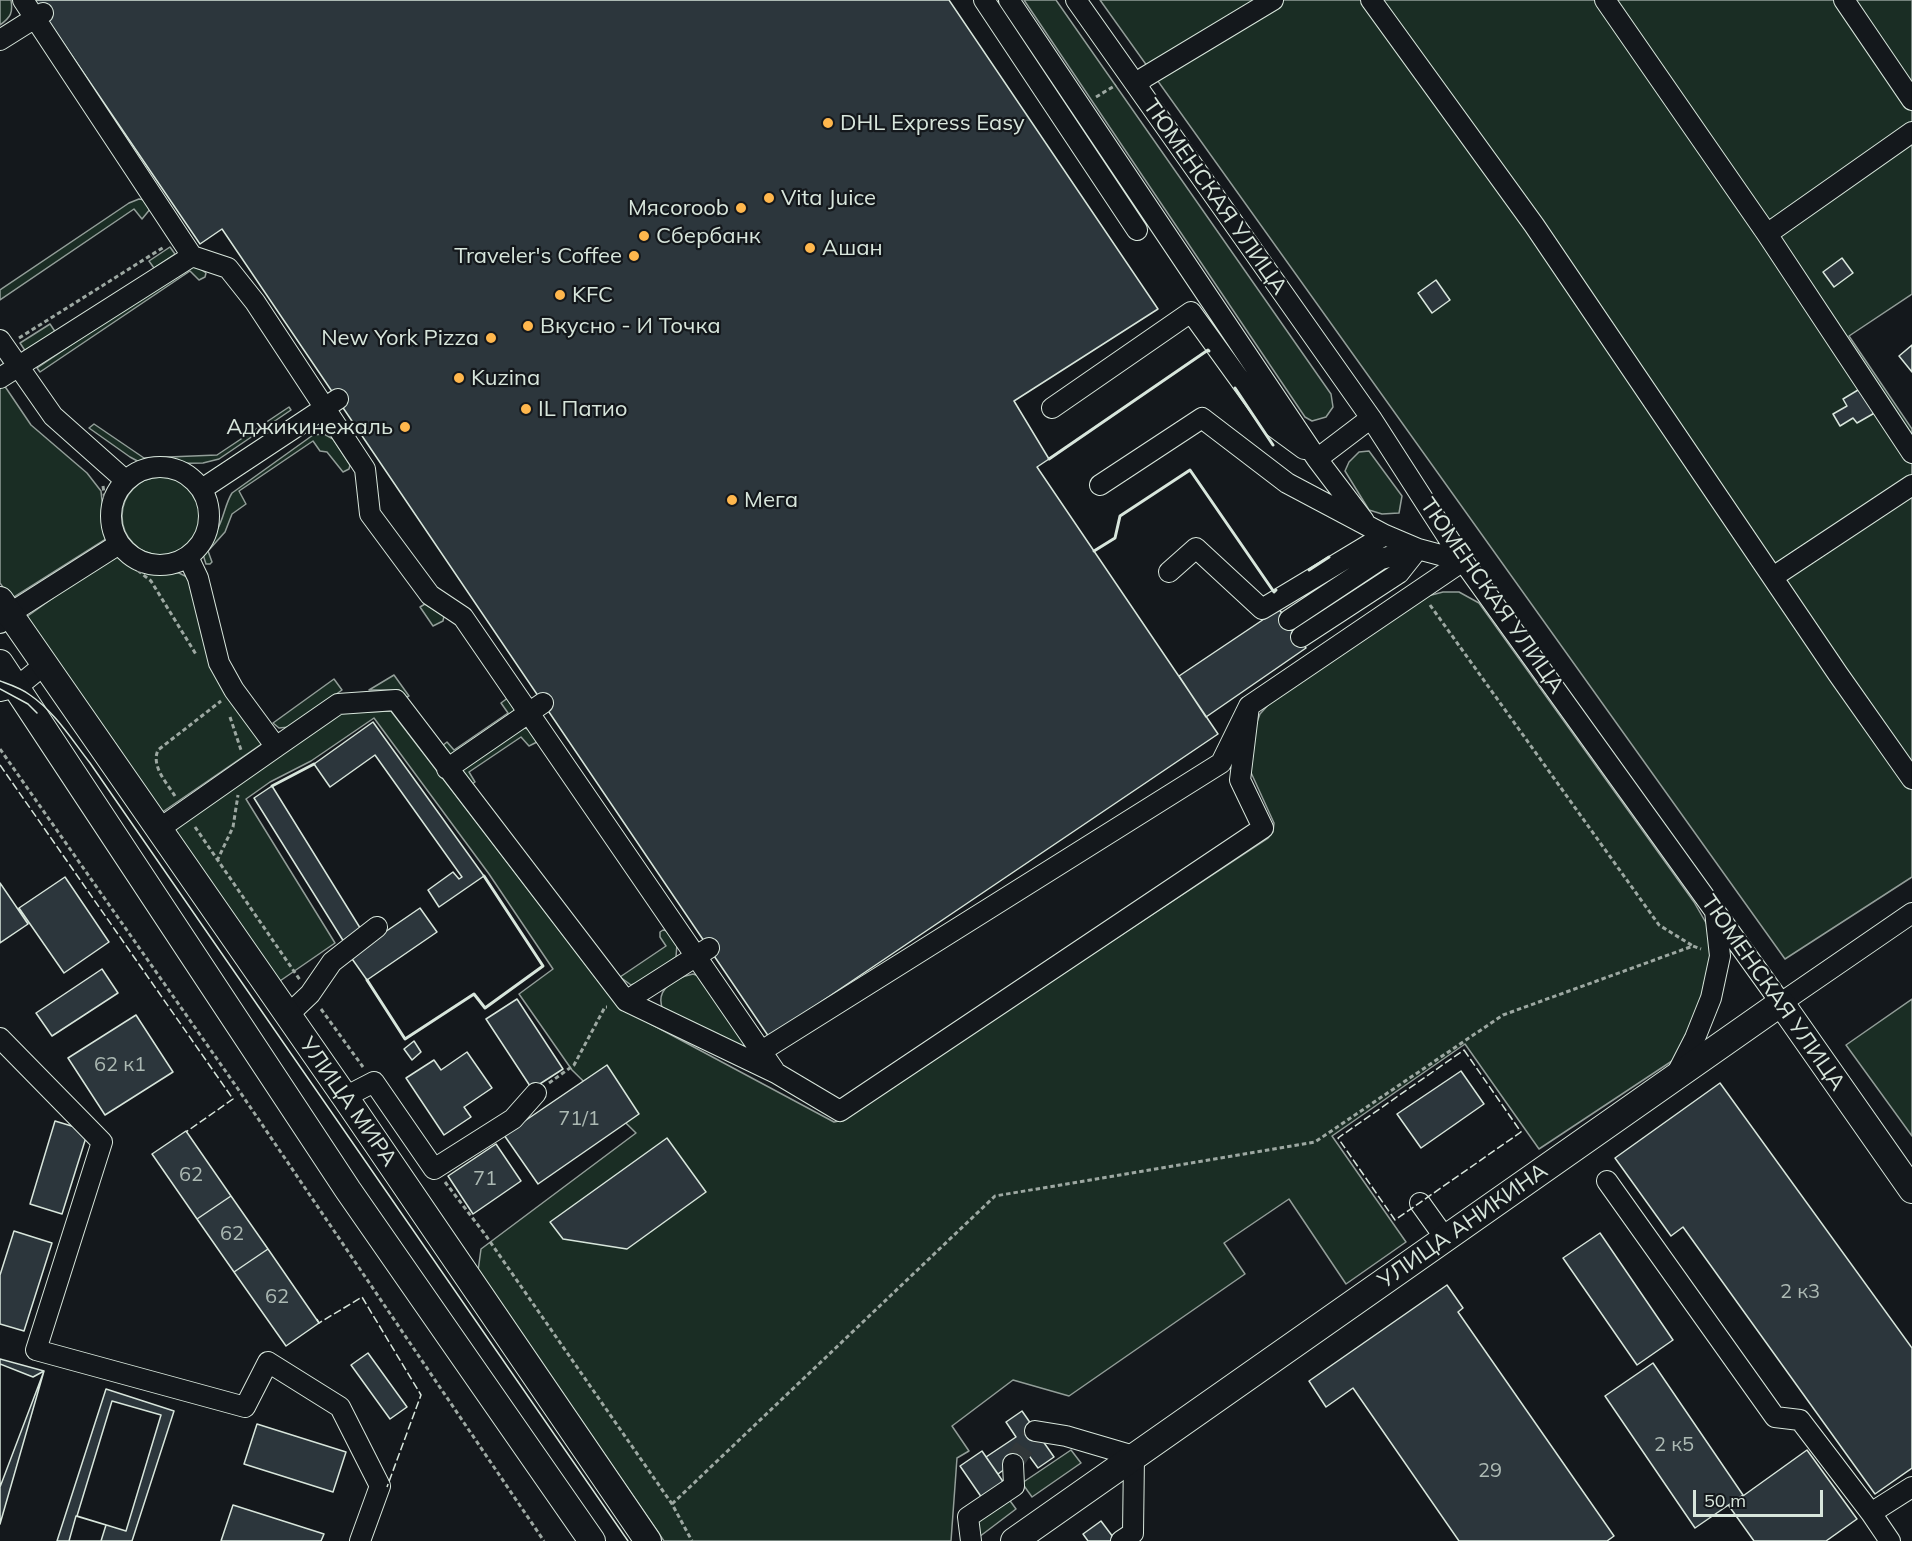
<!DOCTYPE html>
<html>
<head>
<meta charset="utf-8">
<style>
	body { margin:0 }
	#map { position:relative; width:1912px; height:1541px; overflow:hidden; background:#14181c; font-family:Mulish,sans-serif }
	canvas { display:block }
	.scale { position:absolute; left:1693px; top:1490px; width:130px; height:27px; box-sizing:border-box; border:3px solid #d8e6dc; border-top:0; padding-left:8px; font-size:18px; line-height:21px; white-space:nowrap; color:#d8e6dc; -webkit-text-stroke:4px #14181c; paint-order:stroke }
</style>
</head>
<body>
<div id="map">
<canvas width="1912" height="1541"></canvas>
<div class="scale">50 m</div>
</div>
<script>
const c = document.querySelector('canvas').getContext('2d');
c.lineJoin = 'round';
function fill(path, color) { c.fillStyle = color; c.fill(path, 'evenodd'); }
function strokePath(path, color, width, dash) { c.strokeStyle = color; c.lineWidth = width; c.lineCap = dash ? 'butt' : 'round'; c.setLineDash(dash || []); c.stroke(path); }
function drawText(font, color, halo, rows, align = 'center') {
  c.font = font + ' Mulish,sans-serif'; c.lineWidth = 4.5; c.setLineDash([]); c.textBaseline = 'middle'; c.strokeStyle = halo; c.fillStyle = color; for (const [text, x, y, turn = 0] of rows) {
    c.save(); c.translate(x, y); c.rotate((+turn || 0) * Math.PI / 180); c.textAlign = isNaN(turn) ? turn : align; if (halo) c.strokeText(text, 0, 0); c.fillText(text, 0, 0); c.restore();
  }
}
const green = new Path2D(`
	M0,0h11c2,13 0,17 -11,25z
	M1024,0h32l275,394 2,13 -7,10 -14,4 -7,-4z
	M1100,0h812v294l-63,42 63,93v448l-127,82z
	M139,199l6,1 6,8 -9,11 -8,-10 -134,91v-10l129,-87z
	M170,247l5,7 -21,14 -5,-7z
	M188,266h8l10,7 -1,4 -6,3 -9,-9 -150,101 -3,-4z
	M50,324l6,9 -30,19 -6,-9z
	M4,385l27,40 56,48 14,18 5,48 -95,60 -11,-16v-196z
	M289,407l2,3 -72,49 -16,4 -60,1 -13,-7 -41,-29 5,-4 50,34 73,-3z
	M324,434l9,5 17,26 -1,4 -6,3 -16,-20 -7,-1 -7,-10 -74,50 7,13 -14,10 -7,18 -17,19 4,11 -2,2h-4c-1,-4 -4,-10 -3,-14 0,-8 11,-14 14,-20 7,-12 8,-26 15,-37l81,-58z
	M1369,451l33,45 -3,17 -17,1 -13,-4 -24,-39 4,-9 10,-10z
	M122 516a39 39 0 1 1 78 0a39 39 0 1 1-78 0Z
	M117,552l38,18 24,3 8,4 7,16 11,54 8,22 53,72 -105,72 -44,-67 -92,-128z
	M1443,592h16l20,11 215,299 19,33 -1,48 -34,74 -139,92 -74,-105 -133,92 74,106 -60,42 -57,-85 -65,44 21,31 -176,122 -56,-16 -61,46 17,25 -12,7 -6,83h-287l-186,-270 3,-22 155,-116 -64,-63 -53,-76 34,-25 -64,-95 -115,-156 -63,43 -41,21 -24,17 89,144 -58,40 -106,-152 169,-118 51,-2 222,289 36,23 185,99 5,-1 429,-283 5,-6 1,-9 -26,-57v-20l12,-32 9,-10 155,-107z
	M425,604l19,12 -1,5 -10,5 -13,-19z
	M394,675l15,21 -4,2 -6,-8h-30z
	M334,679l8,11 -52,37 -11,1 -6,-5z
	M509,697l6,10v3l-63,45 -4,-1 -6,-8 5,-4 7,8 54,-37 -7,-10z
	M525,728l6,2 8,11 -10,5 -8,-9 -52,35 6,10 -3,2 -10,-12 2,-5 53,-37z
	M663,930l5,1 9,13 -1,13 -36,25 -9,3 -11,-8 46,-31 -6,-9v-5z
	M693,974l6,2 49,72 -2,3 -83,-41c-9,-21 12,-32 30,-36z
	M1912,999v137l-66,-91z
	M1071,1450l10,13 -49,34 -10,-14z
	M1008,1498l8,11 -37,28 -8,-11z`);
const building = new Path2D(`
	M34,0h915l209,309 -144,92 35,58 -12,8 181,267 -449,303 -547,-808 -22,15z
	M1842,258l11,15 -19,14 -11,-15z
	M1436,280l14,20 -18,13 -14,-20z
	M1912,345v27l-13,-16z
	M1863,387l15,24 -21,12 -4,-5 -13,8 -7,-12 14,-8 -4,-7z
	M1279,609l27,39 -100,69 -27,-41z
	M373,722l111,154 -45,31 -11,-17 25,-18 6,7 3,-2 -87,-122 -45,32 -16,-23z
	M272,786l90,145 -18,11 -90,-144z
	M65,877l44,65 -45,31 -45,-65z
	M0,883l28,41 -28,19z
	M420,908l17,24 -70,48 -17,-24z
	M102,969l16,24 -66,43 -16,-23z
	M517,999l46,70 -31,20 -46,-70z
	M136,1015l37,57 -68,43 -37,-57z
	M414,1041l7,11 -9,8 -8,-11z
	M467,1052l25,36 -28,19 7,10 -27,18 -38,-57 28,-18 7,10z
	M607,1065l32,49 -101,70 -34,-49z
	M1461,1071l23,33 -63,44 -24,-34z
	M1720,1083l192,265v120l-37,26 -192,-267 -12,9 -56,-78z
	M55,1121l33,10 -26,83 -32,-10z
	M186,1131l45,65 -34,23 -45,-65z
	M667,1138l39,54 -79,57 -64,-10 -13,-17z
	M496,1144l25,37 -48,33 -25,-38z
	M231,1196l37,53 -34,23 -37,-53z
	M14,1231l38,12 -28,88 -24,-7v-49z
	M1600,1233l73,107 -36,25 -74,-107z
	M268,1249l51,74 -33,23 -52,-74z
	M1447,1285l16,23 -5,4 156,224 -7,5h-148l-106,-153 -27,19 -17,-26z
	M368,1353l39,54 -17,12 -39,-54z
	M0,1359l44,12 -44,153z
	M1653,1363l90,132 -48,33 -90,-132z
	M0,1364l33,13 11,-6 -44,116z
	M106,1389l68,22 -42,130h-75z
	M112,1401l49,14 -35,116 -49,-15z
	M1022,1411l32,46 -16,11 -11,-15 -29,21 -12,-17 30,-20 -10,-15z
	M257,1424l89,28 -13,40 -89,-28z
	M1807,1450l50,69 -31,22h-72l-25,-35z
	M982,1451l22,32 -22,15 -22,-32z
	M233,1505l91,29 -3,7h-100z
	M76,1516l30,9 -5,16h-32z
	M1101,1521l15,20h-28l-5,-7z`);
const minorTunnel = new Path2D(`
	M1013,1464l22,-33`);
const path = new Path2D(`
	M1096,97l20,-12
	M19,338l145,-91
	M103,486l6,44
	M126,561l25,20 46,75
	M1430,605l229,320 34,21
	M230,717l11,33
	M0,749l238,340 306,452
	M175,796c-9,-14 -24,-30 -17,-46l63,-49
	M195,827l105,153
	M217,861l16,-34 5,-32
	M321,1009l42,58
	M549,1083l25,-18 31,-58h2
	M445,1182l39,51 188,271 20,37
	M672,1504l323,-308 320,-54 188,-127 190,-69 8,3`);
const minor = new Path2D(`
	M23,0l169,256 36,12 27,34 110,167 5,45 60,81 33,22 311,453
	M984,0l153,230
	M1009,0l308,459
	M1076,0l295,418 92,143 318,442 131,-90
	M1371,0l163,225 304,449 74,105
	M1605,0l162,234 145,219
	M1844,0l68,100
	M0,40l43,-27
	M1136,85l9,-8 128,-77
	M1767,234l145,-102
	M0,340l53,76 72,64
	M0,378l192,-122
	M1052,408l139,-96 83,115 30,22
	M111 516a49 49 0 1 1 98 0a49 49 0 1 1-98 0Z
	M1100,485l102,-67 85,65 98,52 33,14 45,12
	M202,489l136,-90
	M1364,521l-47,-62 54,-41
	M188,557l10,21 21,85 15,27 42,57 62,-43 58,-4 230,301 150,72 64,38 423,-283 -23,-48 9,-74
	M1169,572l27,-24 66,61 123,-74
	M1773,577l139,-92
	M1289,620l92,-61 37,-10
	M0,623l9,-9 110,-70
	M1301,637l98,-64 19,-24
	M0,691l17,-4 27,-22
	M447,769l96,-66
	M159,829l117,-82
	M626,1001l83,-53
	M288,1015l22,-21 22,-32 45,-35
	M0,1038l102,104 -66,208 209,57 23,-45 72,45 40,79 -20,55
	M760,1052l461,-289 28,-57 214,-145
	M1675,1077l20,-39 16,-40 9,-42 -5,-45
	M345,1097l29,-15 60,87 79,-50 23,-26
	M1607,1181l168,236 25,3 71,93
	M1420,1203l25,35
	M1035,1431l31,5 68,20 -1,77 -12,8
	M971,1541l-3,-24 46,-31 -1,-22
	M1890,1541l-19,-28 41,-26`);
const major = new Path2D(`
	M0,600l345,497 303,444
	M0,663l348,527 244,351
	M1014,1541l767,-538 131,187`);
const tram = new Path2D(`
	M0,681c11,4 21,7 30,14 25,17 42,45 60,68l538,778
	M0,689l28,15 9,9`);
const fence = new Path2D(`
	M0,765l233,334 -47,33
	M1464,1050l57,82 -126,88 -57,-82z
	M317,1319l2,4 43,-26 59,98 -34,92`);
const wall = new Path2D(`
	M1235,388l38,57
	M1049,459l159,-109 1,1
	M1094,551l21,-13 5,-22 70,-46 84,122 2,-2
	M1309,570l20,-13
	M272,786l42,-22
	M367,980l38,59 69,-45 11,14 58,-42 -59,-90`);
const markers = [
	[828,123,6,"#ffb74d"],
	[769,198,6,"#ffb74d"],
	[741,208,6,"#ffb74d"],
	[644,236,6,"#ffb74d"],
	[810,248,6,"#ffb74d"],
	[634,256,6,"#ffb74d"],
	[560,295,6,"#ffb74d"],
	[528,326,6,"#ffb74d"],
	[491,338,6,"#ffb74d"],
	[459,378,6,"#ffb74d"],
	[526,409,6,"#ffb74d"],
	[405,427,6,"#ffb74d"],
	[732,500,6,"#ffb74d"]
];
const numberNames = [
	["62 к1",120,1065],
	["71/1",579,1119],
	["62",191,1175],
	["71",485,1179],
	["62",232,1234],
	["2 к3",1800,1292],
	["62",277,1297],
	["2 к5",1674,1445],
	["29",1490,1471]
];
const poiNames = [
	["DHL Express Easy",840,123],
	["Vita Juice",781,198],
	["Мясоroob",729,208,"right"],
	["Сбербанк",656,236],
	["Ашан",822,248],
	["Traveler's Coffee",622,256,"right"],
	["KFC",572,295],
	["Вкусно - И Точка",540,326],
	["New York Pizza",479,338,"right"],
	["Kuzina",471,378],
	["IL Патио",538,409],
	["Аджикинежаль",393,427,"right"],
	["Мега",744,500]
];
const streetNames = [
	["ТЮМЕНСКАЯ УЛИЦА",1215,197,55],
	["ТЮМЕНСКАЯ УЛИЦА",1492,596,55],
	["ТЮМЕНСКАЯ УЛИЦА",1773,993,55],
	["УЛИЦА МИРА",348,1102,55],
	["УЛИЦА АНИКИНА",1463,1226,-35]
];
fill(green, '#1a2d24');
strokePath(green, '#939e99', 1.5);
fill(building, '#2c363c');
strokePath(building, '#d8e6dc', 1.5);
strokePath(minorTunnel, '#313739', 20, [20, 10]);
strokePath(minor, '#d8e6dc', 22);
strokePath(major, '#d8e6dc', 28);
strokePath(path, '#9da8a2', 3, [4.5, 3]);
strokePath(minor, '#14181c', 20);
strokePath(major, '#14181c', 26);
strokePath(tram, '#d8e6dc', 1.5);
strokePath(fence, '#d8e6dc', 1.5, [8, 3]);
strokePath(wall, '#d8e6dc', 3);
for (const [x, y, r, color] of markers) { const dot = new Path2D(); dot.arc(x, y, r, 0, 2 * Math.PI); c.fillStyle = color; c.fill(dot); strokePath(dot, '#14181c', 2); }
drawText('20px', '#adbab4', null, numberNames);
drawText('22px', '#d8e6dc', '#14181c', poiNames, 'left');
drawText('22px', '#d8e6dc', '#14181c', streetNames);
</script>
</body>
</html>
